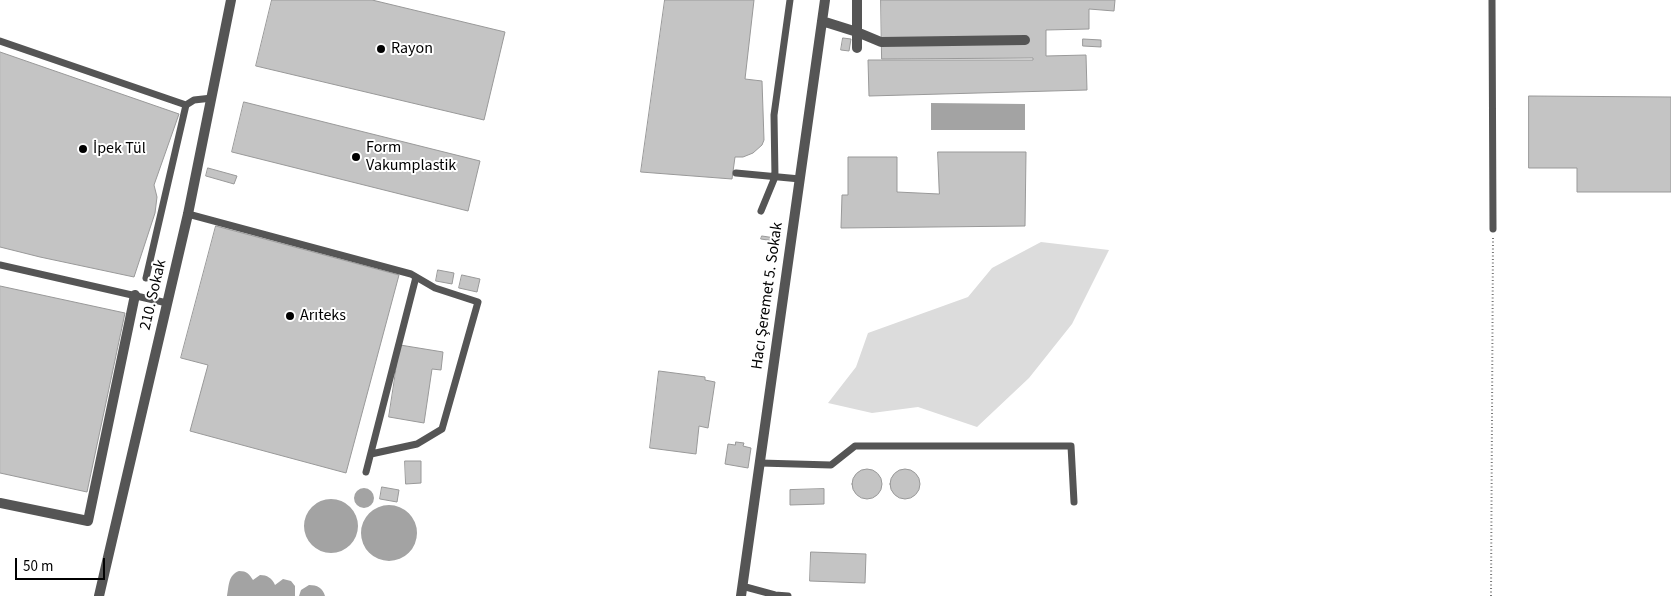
<!DOCTYPE html>
<html>
<head>
<meta charset="utf-8">
<style>
	body { margin:0 }
	#map { position:relative; width:1671px; height:596px; overflow:hidden; background:#fff; font-family:"Source Sans 3",sans-serif }
	canvas { display:block }
	.scale { position:absolute; left:15px; top:558px; width:90px; height:22px; box-sizing:border-box; border:2px solid #000; border-top:0; padding-left:6px; font-size:15px; line-height:18px; white-space:nowrap; color:#000; -webkit-text-stroke:4px #fff; paint-order:stroke }
</style>
</head>
<body>
<div id="map">
<canvas width="1671" height="596"></canvas>
<div class="scale">50 m</div>
</div>
<script>
const c = document.querySelector('canvas').getContext('2d');
c.lineJoin = 'round';
function fill(path, color) { c.fillStyle = color; c.fill(path, 'evenodd'); }
function strokePath(path, color, width, dash) { c.strokeStyle = color; c.lineWidth = width; c.lineCap = dash ? 'butt' : 'round'; c.setLineDash(dash || []); c.stroke(path); }
function drawText(font, color, halo, rows, align = 'center') {
  c.font = font + ' "Source Sans 3",sans-serif'; c.lineWidth = 4; c.setLineDash([]); c.textBaseline = 'middle'; c.strokeStyle = halo; c.fillStyle = color; for (const [text, x, y, turn = 0] of rows) {
    c.save(); c.translate(x, y); c.rotate((+turn || 0) * Math.PI / 180); c.textAlign = isNaN(turn) ? turn : align; if (halo) c.strokeText(text, 0, 0); c.fillText(text, 0, 0); c.restore();
  }
}
const green = new Path2D(`
	M1041,242l68,8 -37,74 -43,54 -52,49 -59,-20 -46,6 -44,-10 28,-36 12,-34 100,-36 24,-29z`);
const water = new Path2D(`
	M931,103l94,1v26h-94z
	M354 498a10 10 0 1 1 20 0a10 10 0 1 1-20 0Z
	M304 526a27 27 0 1 1 54 0a27 27 0 1 1-54 0Z
	M361 533a28 28 0 1 1 56 0a28 28 0 1 1-56 0Z
	M239,571c8,0 10,3 14,9l7,-5c7,0 12,3 15,10l8,-6 8,2 4,5v10h-68c2,-10 1,-21 12,-25z
	M309,585c8,0 14,3 16,11h-26l2,-6z`);
const building = new Path2D(`
	M272,0h100l133,32 -21,88 -228,-54z
	M665,0h89l-9,79 17,2 2,59 -2,5 -9,8 -10,4h-8l-3,22 -91,-7z
	M881,0h234l-1,11 -25,-2v20l-43,1v26l40,-1 1,35 -218,6 -1,-36h165v-2l-151,1z
	M843,38l8,1 -2,12 -8,-1z
	M1083,39l18,1v7l-18,-1z
	M0,52l179,62 -25,71 3,12 -2,16 -21,64 -94,-20 -40,-10z
	M1529,96l142,1v95h-94v-24h-48z
	M244,102l236,59 -12,50 -236,-59z
	M938,152h88l-1,74 -184,2 1,-33h6v-38h49v35l42,2z
	M208,168l29,8 -3,8 -28,-8z
	M216,226l183,49 -53,198 -156,-42 18,-66 -27,-7z
	M762,236l13,2 -1,3 -13,-2z
	M438,270l16,3 -2,11 -16,-3z
	M462,275l18,4 -3,13 -18,-4z
	M0,286l125,27 -38,179 -87,-19z
	M400,345l43,7 -2,18 -9,-1 -8,54 -35,-6z
	M659,371l46,6v3l10,2 -7,46 -9,-2 -3,28 -46,-6z
	M736,442l8,1 -1,3 8,2 -3,20 -23,-4 3,-20 7,1z
	M405,461h16v22l-15,1z
	M890 484a15 15 0 1 1 30 0a15 15 0 1 1-30 0Z
	M852 484a15 15 0 1 1 30 0a15 15 0 1 1-30 0Z
	M382,487l17,3 -2,12 -17,-3z
	M824,489v15l-34,1v-15z
	M811,552l55,2 -1,29 -55,-2z`);
const path = new Path2D(`
	M1491,596l2,-358`);
const lane = new Path2D(`
	M1492,0l1,229
	M0,41l186,64 -40,173
	M186,105l8,-5 18,-2
	M736,173l64,6
	M761,211l14,-34 -1,-62 16,-115
	M188,214l223,60 24,14 43,14 -36,127 -25,15 -46,10
	M0,265l167,38
	M760,463l71,2 24,-19h216l3,56
	M366,472l50,-195
	M742,586l33,9 13,1`);
const street = new Path2D(`
	M857,0v48
	M822,21l35,11 24,10 144,-2
	M0,503l88,18 47,-226
	M99,596l89,-382 43,-214
	M741,596l84,-596`);
const markers = [
	[381,49,5,"#000"],
	[83,149,5,"#000"],
	[356,157,5,"#000"],
	[290,316,5,"#000"]
];
const poiNames = [
	["Rayon",391,49],
	["Form",366,148],
	["Vakumplastik",366,166],
	["İpek Tül",93,149],
	["Arıteks",300,316]
];
const streetNames = [
	["210. Sokak",154,295,-77],
	["Hacı Şeremet 5. Sokak",768,296,-82]
];
fill(green, '#dcdcdc');
fill(water, '#a3a3a3');
fill(building, '#c4c4c4');
strokePath(building, '#999', 1);
strokePath(path, '#777', 2, [1, 2.5]);
strokePath(lane, '#555', 7);
strokePath(street, '#555', 10);
for (const [x, y, r, color] of markers) { const dot = new Path2D(); dot.arc(x, y, r, 0, 2 * Math.PI); c.fillStyle = color; c.fill(dot); strokePath(dot, '#fff', 2); }
drawText('16px', '#000', '#fff', poiNames, 'left');
drawText('16px', '#000', '#fff', streetNames);
</script>
</body>
</html>
